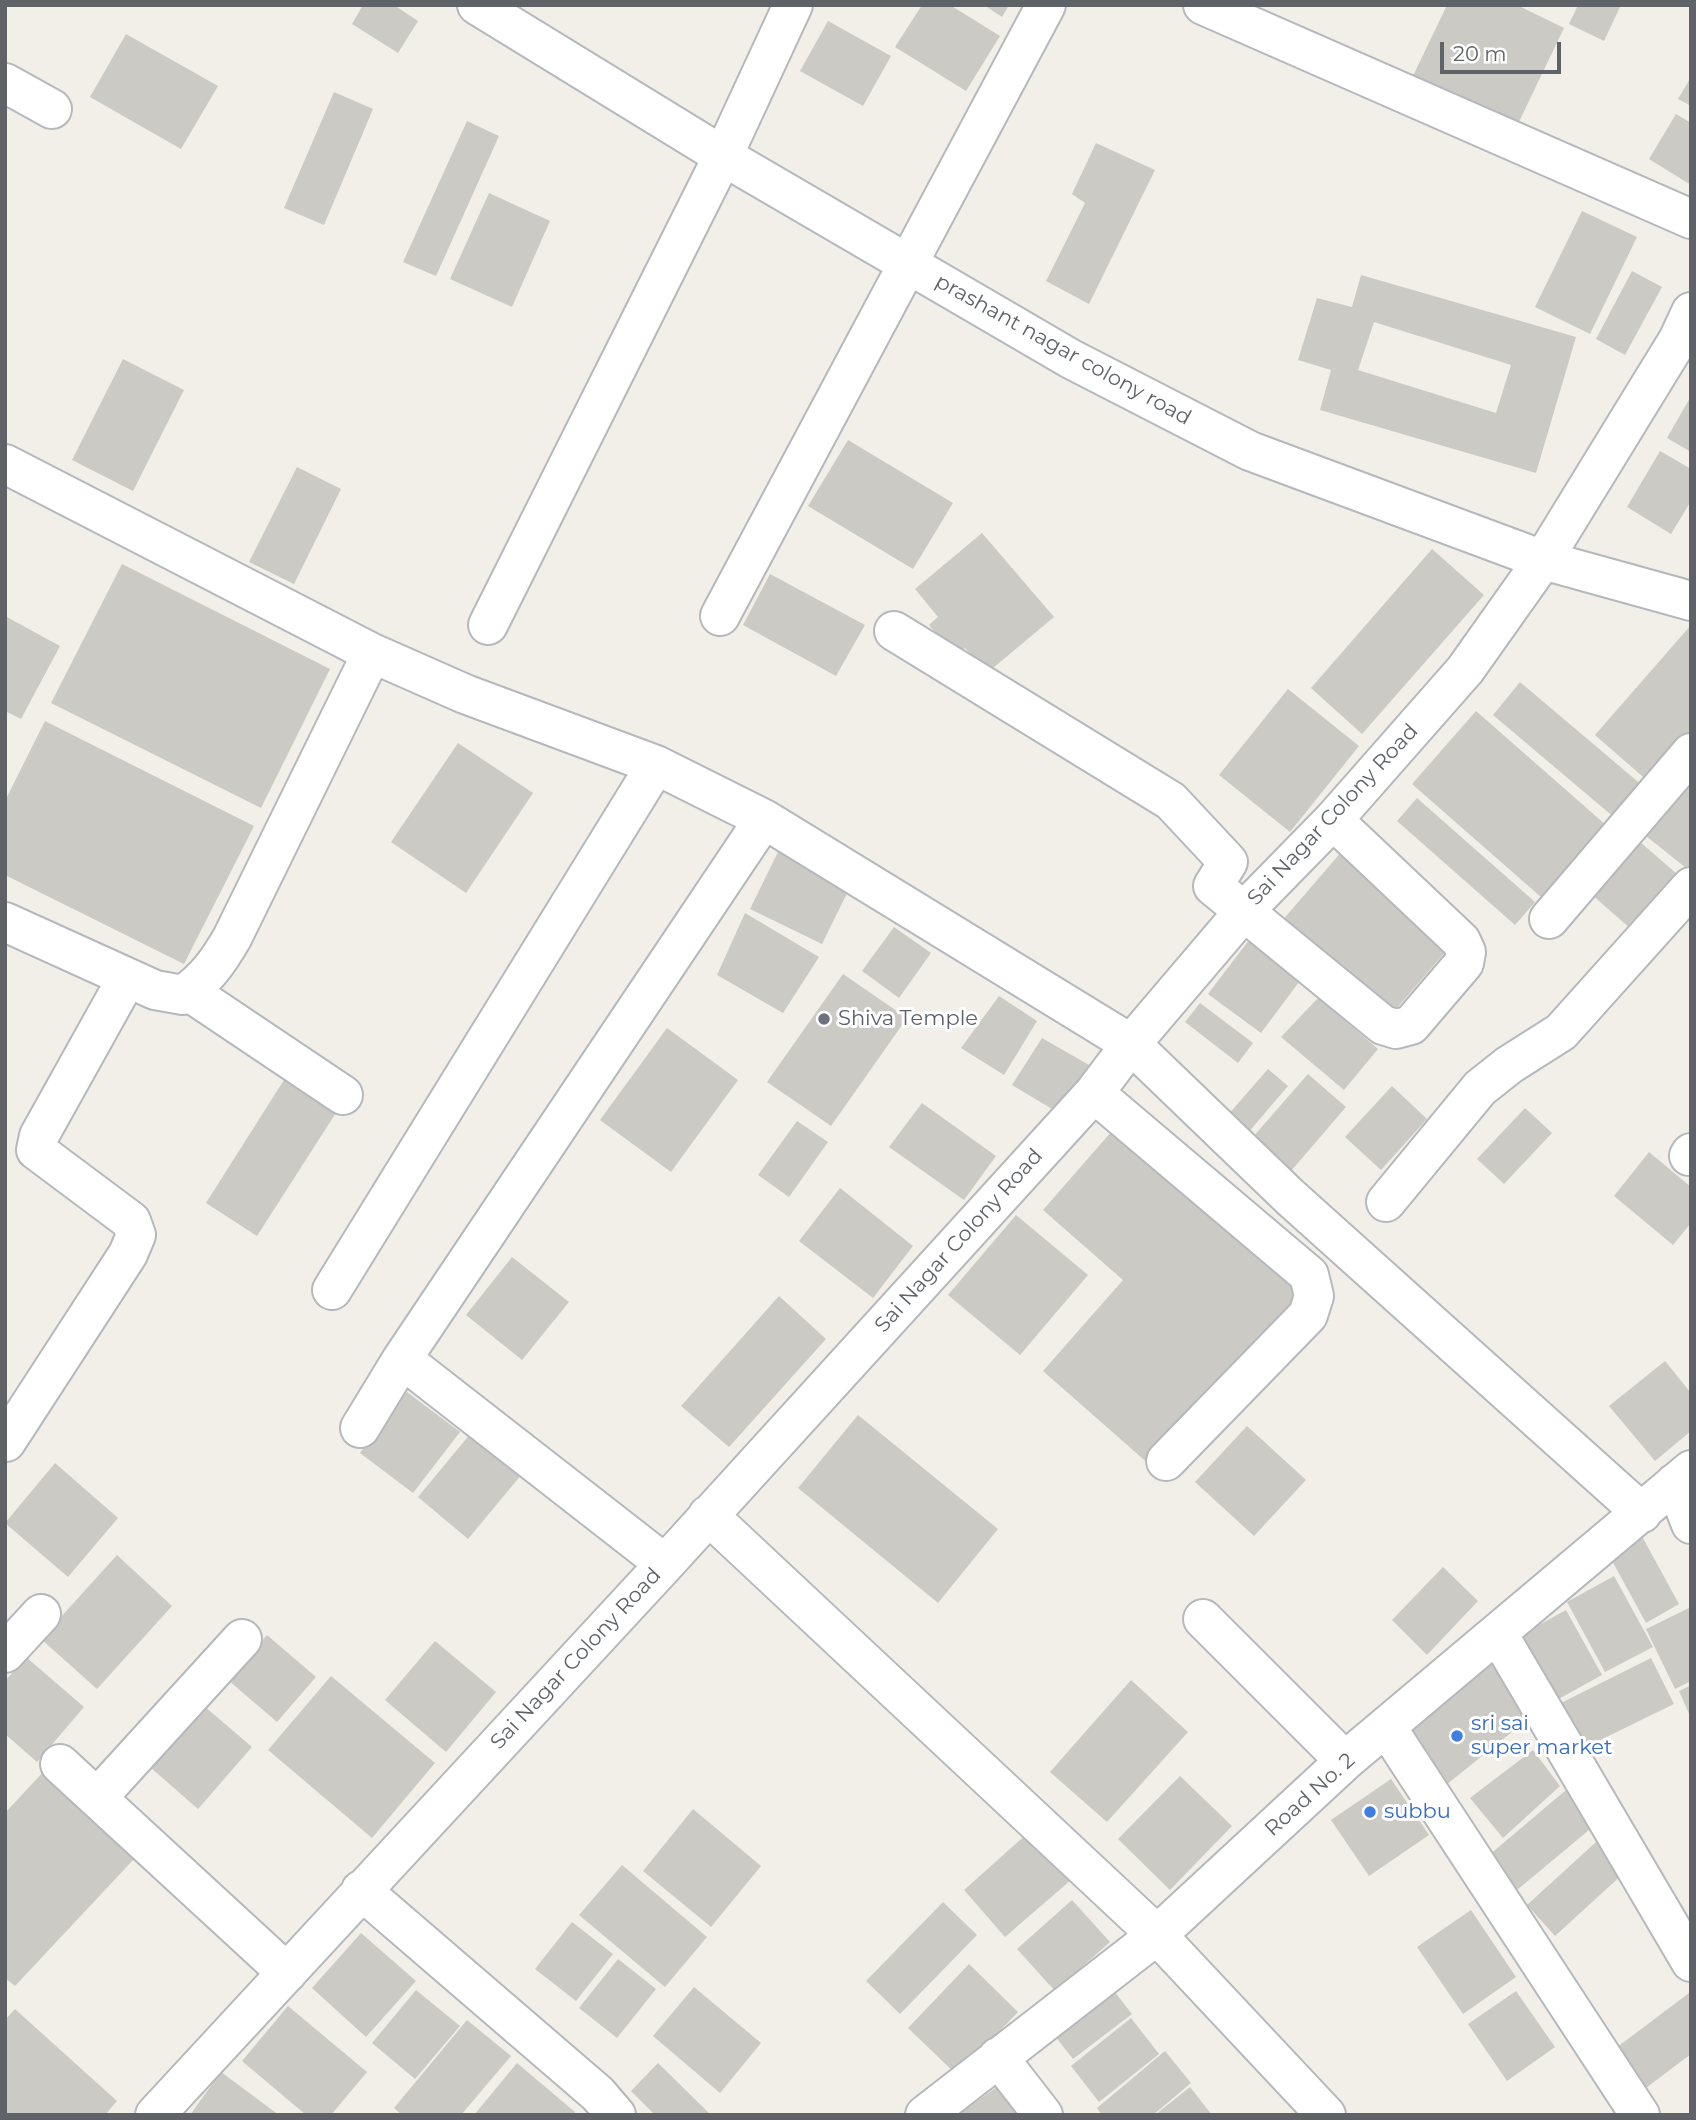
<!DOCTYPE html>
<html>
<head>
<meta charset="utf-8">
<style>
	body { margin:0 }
	#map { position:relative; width:1696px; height:2120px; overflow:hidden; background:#f1efe8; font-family:Montserrat,sans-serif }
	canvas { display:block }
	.frame { position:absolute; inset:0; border:7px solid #5f6368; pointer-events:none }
	.scale { position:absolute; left:1440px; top:42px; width:121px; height:32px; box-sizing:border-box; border:4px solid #5f6368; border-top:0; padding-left:9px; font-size:21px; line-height:24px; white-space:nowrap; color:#5f6368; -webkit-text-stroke:5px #fff; paint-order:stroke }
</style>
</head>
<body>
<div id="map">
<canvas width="1696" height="2120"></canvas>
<div class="frame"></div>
<div class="scale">20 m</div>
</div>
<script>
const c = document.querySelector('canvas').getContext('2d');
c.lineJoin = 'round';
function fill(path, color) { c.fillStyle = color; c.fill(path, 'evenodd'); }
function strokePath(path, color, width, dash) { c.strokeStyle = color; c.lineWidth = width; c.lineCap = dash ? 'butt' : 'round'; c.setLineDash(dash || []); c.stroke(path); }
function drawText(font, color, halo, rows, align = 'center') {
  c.font = font + ' Montserrat,sans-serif'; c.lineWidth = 6; c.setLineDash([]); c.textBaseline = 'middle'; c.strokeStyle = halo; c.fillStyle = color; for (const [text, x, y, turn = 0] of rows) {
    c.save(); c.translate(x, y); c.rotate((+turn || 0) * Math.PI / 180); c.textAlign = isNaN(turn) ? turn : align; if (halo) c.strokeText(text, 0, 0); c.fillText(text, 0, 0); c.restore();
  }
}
const building = new Path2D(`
	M363,5h31l24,16 -20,32 -46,-29z
	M922,5h28l50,31 -34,55 -71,-44z
	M984,5h25l-7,12z
	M1447,5h70l47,23 -48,100 -104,-50z
	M1578,5h43l-17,36 -35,-17z
	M828,21l63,35 -28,50 -63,-35z
	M126,34l92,52 -37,63 -91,-52z
	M1691,77v29l-13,-7z
	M334,92l39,17 -49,116 -40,-17z
	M1676,114l15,9v62l-42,-26z
	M467,121l32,15 -63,140 -33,-14z
	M1096,143l59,27 -66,134 -43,-23 39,-78 -13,-9z
	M489,193l61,28 -38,86 -62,-28z
	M1582,211l55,26 -47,97 -55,-27z
	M1632,271l30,16 -37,68 -29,-16z
	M1361,275l215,62 -40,136 -216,-63 11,-40 -33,-10 19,-62 35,9zM1374,322l137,43 -15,48 -138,-43z
	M123,359l61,31 -51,101 -61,-31z
	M1691,396v56l-24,-14z
	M848,440l105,63 -40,66 -105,-63z
	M1660,451l31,18v32l-20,33 -44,-27z
	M297,467l44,22 -47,95 -45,-22z
	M982,533l72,84 -67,56 -22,-25 -10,8 -26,-31 9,-8 -23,-28z
	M1432,549l52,46 -122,139 -51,-46z
	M122,564l208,105 -69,139 -210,-105z
	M770,574l95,51 -29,51 -93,-51z
	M5,616l55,30 -39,73 -16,-8z
	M1691,625v125l-34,39 -62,-54z
	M1520,682l130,110 -28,32 -129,-109z
	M1288,689l71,57 -69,86 -71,-57z
	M1476,711l139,122 -65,72 -138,-121z
	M45,721l209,105 -70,138 -179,-89v-74z
	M458,743l75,50 -67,100 -75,-51z
	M1691,781v91l-45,-36z
	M1417,798l118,104 -20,23 -118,-104z
	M1639,841l47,41 -47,54 -48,-42z
	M1343,850l109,94 -62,72 -109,-94z
	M778,852l72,35 -28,57 -72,-35z
	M745,913l74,44 -36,56 -66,-38z
	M894,927l37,26 -32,45 -37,-27z
	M1249,940l53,38 -41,55 -53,-39z
	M843,974l64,44 -76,108 -64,-44z
	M999,996l38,25 -33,54 -43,-27z
	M1318,998l60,51 -34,41 -63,-53z
	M1200,1003l53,40 -15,20 -53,-41z
	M667,1028l71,52 -67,92 -71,-52z
	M1042,1038l47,27 -27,50 -50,-30z
	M1268,1069l20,17 -41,48 -20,-18z
	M289,1072l52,33 -84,131 -51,-33z
	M1308,1074l38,33 -55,64 -39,-33z
	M1392,1086l35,33 -46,51 -36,-33z
	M922,1103l74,53 -32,44 -75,-53z
	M1525,1108l27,25 -48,51 -27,-25z
	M797,1121l31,21 -39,55 -31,-22z
	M1119,1123l188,165 -156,178 -108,-95 80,-91 -80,-70z
	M1649,1152l42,35v36l-18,22 -59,-49z
	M840,1188l73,58 -40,52 -74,-57z
	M1016,1215l72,60 -68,80 -72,-60z
	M512,1257l57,45 -47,58 -56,-45z
	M779,1296l47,43 -97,108 -48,-41z
	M1665,1361l26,32v38l-36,30 -46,-55z
	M407,1392l53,40 -47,61 -53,-40z
	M858,1415l140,114 -60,74 -140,-115z
	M1247,1426l59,54 -52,56 -59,-54z
	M471,1433l51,41 -54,65 -50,-42z
	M55,1463l63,55 -50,59 -63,-54z
	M1638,1529l41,75 -33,19 -41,-75z
	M117,1555l55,51 -75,83 -56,-50z
	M1443,1567l35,34 -51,54 -35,-35z
	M1614,1576l39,71 -48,25 -38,-70z
	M1691,1607v74l-16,8 -29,-60z
	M1566,1610l36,65 -47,26 -36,-65z
	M267,1635l49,42 -39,45 -49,-42z
	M435,1641l61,51 -50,60 -61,-52z
	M26,1657l58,50 -47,55 -32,-28v-53z
	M1651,1658l23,46 -90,44 -23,-45z
	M1489,1660l44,55 -87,70 -44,-55z
	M331,1676l104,87 -63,75 -104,-88z
	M1131,1680l57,52 -81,90 -57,-50z
	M1691,1685v33l-12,-27z
	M204,1706l48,41 -54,62 -47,-41z
	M1533,1750l27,36 -57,52 -33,-40z
	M44,1771l91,87 -120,128 -10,-8v-165z
	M1180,1776l52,50 -62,64 -52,-51z
	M1391,1779l38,56 -60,41 -38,-56z
	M1566,1790l29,35 -78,65 -29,-34z
	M693,1809l68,57 -50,61 -68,-56z
	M1029,1832l42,48 -66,57 -41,-47z
	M1596,1842l28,31 -69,63 -28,-31z
	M622,1865l85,72 -42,50 -86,-72z
	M1072,1900l38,42 -55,49 -38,-42z
	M943,1902l34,33 -77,79 -34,-33z
	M1471,1910l45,67 -53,37 -46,-67z
	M572,1922l41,32 -37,47 -41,-32z
	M361,1933l55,48 -50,56 -54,-49z
	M618,1959l38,30 -39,49 -38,-30z
	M969,1964l49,48 -61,63 -49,-47z
	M1107,1982l25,32 -59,45 -25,-32z
	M694,1987l67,56 -41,50 -67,-57z
	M416,1990l44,36 -45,53 -43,-36z
	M1516,1991l39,56 -48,34 -39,-57z
	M1689,1993l2,61 -49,37 -30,-40z
	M288,2006l79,66 -36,43h-25l-64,-54z
	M15,2009l102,92 -12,14h-100v-95z
	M1131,2018l28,36 -60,48 -28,-36z
	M467,2020l44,36 -50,59h-59l-8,-7z
	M1165,2051l26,32 -38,32h-51l-5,-7z
	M517,2063l58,49 -2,3h-99z
	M658,2063l53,52h-56l-24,-24z
	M221,2072l58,43h-89z
	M1005,2081l24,34h-71z
	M1190,2087l22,28h-57z`);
const minor = new Path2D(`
	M477,5l246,151 348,203 179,92 293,109 148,41
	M1203,5l488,214
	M5,83l47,26
	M5,464l367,189 93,41 191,71 108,54 367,225 159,153 352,316
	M720,616l326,-611
	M488,625l235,-469 70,-151
	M894,631l277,170 57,61 -15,24 170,139 13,4 15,-4 53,-62 2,-11 -5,-11 -128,-121
	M1549,919l142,-166
	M5,922l150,68 28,5c23,-16 35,-33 49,-57l140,-285
	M188,991l155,104
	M1094,1093l215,182 5,21 -6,19 -142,146
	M1689,1156l2,-3
	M1386,1202l94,-114 29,-23 52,-33 130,-145
	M332,1290l324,-525
	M402,1359l263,205
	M360,1428l42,-69 362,-540
	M6,1442l122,-188 8,-19 -5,-14 -95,-71 3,-14 88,-158
	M1675,1483l16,41
	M708,1515l449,420 169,180
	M1203,1619l142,142
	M1498,1634l193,328
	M5,1653l36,-39
	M1387,1728l253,387
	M60,1764l227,209
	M97,1798l145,-159
	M361,1890l237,204 18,21
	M998,2057l45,58
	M155,2115l510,-551 429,-471 37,-49 114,-134 88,-90 132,-150 78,-110 135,-220 13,-28
	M925,2115l232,-180 188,-174 346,-291`);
const markers = [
	[824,1019,7,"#6b7280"],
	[1457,1736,7,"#3f7fe0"],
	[1370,1812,7,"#3f7fe0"]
];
const streetNames = [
	["prashant nagar colony road",1063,350,29],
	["Sai Nagar Colony Road",1333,815,-47],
	["Sai Nagar Colony Road",959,1241,-48],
	["Sai Nagar Colony Road",576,1659,-47],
	["Road No. 2",1310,1795,-42]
];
const worshipNames = [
	["Shiva Temple",838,1019]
];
const shopNames = [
	["sri sai",1471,1724],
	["super market",1471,1748],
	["subbu",1384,1812]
];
fill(building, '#cccac5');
strokePath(minor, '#b5b8bc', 42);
strokePath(minor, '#fff', 38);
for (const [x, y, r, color] of markers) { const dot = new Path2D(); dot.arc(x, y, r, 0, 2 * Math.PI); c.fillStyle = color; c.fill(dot); strokePath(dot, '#fff', 2.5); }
drawText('21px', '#5f6368', '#fff', streetNames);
drawText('21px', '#5b616d', '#fff', worshipNames, 'left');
drawText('21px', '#366cbe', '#fff', shopNames, 'left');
</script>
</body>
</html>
